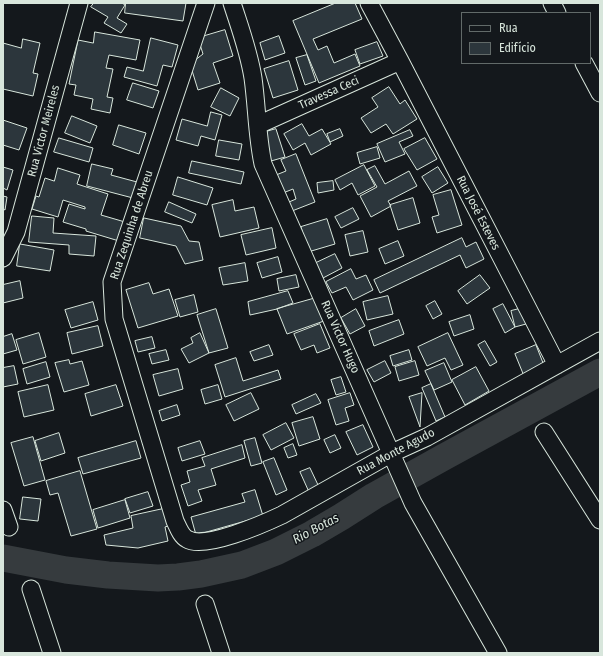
<!DOCTYPE html>
<html>
<head>
<meta charset="utf-8">
<style>
	body { margin:0 }
	#map { position:relative; width:603px; height:656px; overflow:hidden; background:#14181c; font-family:"Fira Sans Condensed",sans-serif }
	canvas { display:block }
	.frame { position:absolute; inset:0; border:4px solid #d8e6dc; pointer-events:none }
	.legend { position:absolute; left:461px; top:12px; width:130px; height:52px; box-sizing:border-box; background:#14181c; border:1px solid #626a69; margin:0; padding:5px 7px; list-style:none; font-size:12px; color:#d8e6dc }
	.legend li { display:flex; align-items:center; gap:8px; height:20px }
	.legend b { width:20px; border:1px solid #626a69 }
</style>
</head>
<body>
<div id="map">
<canvas width="603" height="656"></canvas>
<div class="frame"></div>
<ul class="legend">
<li><b style="height:5px;background:#14181c"></b>Rua</li>
<li><b style="height:11px;background:#2c363c"></b>Edifício</li>
</ul>
</div>
<script>
const c = document.querySelector('canvas').getContext('2d');
c.lineJoin = 'round';
function strokePath(path, color, width, dash) { c.strokeStyle = color; c.lineWidth = width; c.lineCap = dash ? 'butt' : 'round'; c.setLineDash(dash || []); c.stroke(path); }
function fill(path, color) { c.fillStyle = color; c.fill(path, 'evenodd'); }
function drawText(font, color, halo, rows, align = 'center') {
  c.font = font + ' "Fira Sans Condensed",sans-serif'; c.lineWidth = 3; c.setLineDash([]); c.textBaseline = 'middle'; c.strokeStyle = halo; c.fillStyle = color; for (const [text, x, y, turn = 0] of rows) {
    c.save(); c.translate(x, y); c.rotate((+turn || 0) * Math.PI / 180); c.textAlign = isNaN(turn) ? turn : align; if (halo) c.strokeText(text, 0, 0); c.fillText(text, 0, 0); c.restore();
  }
}
const river = new Path2D(`
	M3,558l63,12 42,5 50,3 20,-1 23,-3 41,-9 34,-13 36,-18 29,-17 33,-21 70,-39 156,-85`);
const building = new Path2D(`
	M94,3h28l3,2 -8,13 10,6 -6,9 -17,-10 4,-6 -17,-10z
	M126,3h60l-3,18 -58,-8z
	M336,3h19l7,16 -49,20 5,11 9,-4 7,17 21,-9 5,12 -41,17 -26,-62z
	M225,30l8,26 -20,7 7,20 -22,7 -8,-26 13,-10 -5,-16z
	M95,32l45,8 -4,20 -27,-5 -3,13 7,1 -6,28 6,1 -3,15 -19,-4 2,-10 -19,-4 2,-10 -7,-1 9,-44 15,3z
	M279,36l6,17 -20,7 -5,-17z
	M151,38l27,7 -6,22 -9,-2 -6,21 -33,-9 3,-10 16,4z
	M23,39l17,4 -7,30 5,1 -5,22 -30,-7v-46l18,5z
	M377,42l6,14 -23,8 -5,-14z
	M307,55l9,26 -11,4 -9,-27z
	M289,61l9,29 -25,8 -9,-29z
	M133,83l26,8 -6,17 -26,-8z
	M389,87l11,17 5,-4 12,19 -24,15 -7,-10 -15,9 -10,-15 17,-11 -6,-9z
	M221,88l18,10 -9,18 -19,-9z
	M211,112l11,3 -7,25 -14,-4 -3,10 -22,-6 6,-21 25,7z
	M72,116l25,10 -7,17 -25,-10z
	M3,120l24,8 -8,22 -16,-5z
	M302,124l7,12 13,-7 9,15 -20,11 -6,-12 -12,7 -9,-16z
	M119,125l27,8 -7,21 -26,-9z
	M276,129l9,28 -14,4 -9,-28z
	M340,129l3,7 -13,6 -3,-8z
	M410,130l3,6 -14,6 6,12 -20,8 -8,-18z
	M59,138l34,10 -4,14 -35,-10z
	M425,138l12,21 -20,11 -13,-21z
	M219,140l23,4 -3,16 -23,-4z
	M377,147l3,11 -20,6 -3,-11z
	M296,154l19,48 -23,9 -3,-9 7,-3 -3,-10 -10,4 -7,-18 10,-4 -5,-11z
	M192,161l52,11 -3,12 -52,-11z
	M92,164l21,5 -2,6 26,7 -4,16 -46,-12z
	M364,165l11,21 -17,9 -6,-12 -12,7 -5,-10z
	M375,166l10,18 24,-13 8,15 -29,15 3,5 -20,11 -11,-21 17,-9 -10,-17z
	M3,167l10,3 -6,20 -4,-2z
	M438,167l10,16 -16,10 -10,-16z
	M58,168l22,7 -3,9 31,10 -7,21 24,7 -6,19 -33,-10v-2l-23,-7 6,-18 16,5v-2l-22,-7 -5,17 -26,-8 4,-13 3,1 6,-19 9,3z
	M178,177l35,11 -6,17 -34,-10z
	M333,181l1,9 -16,3 -1,-10z
	M451,190l11,35 -25,8 -5,-16 7,-2 -6,-20z
	M3,196l4,1 -2,13 -2,-1z
	M413,198l7,25 -22,7 -8,-25z
	M233,200l2,11 19,-4 5,21 -39,9 -8,-32z
	M169,202l27,12 -4,9 -27,-11z
	M353,208l6,11 -18,9 -6,-11z
	M32,216l22,2 -1,15 43,3 -2,20 -25,-2v-9l-40,-3z
	M144,218l37,8 8,15 10,1 4,18 -18,4 -9,-18 -36,-8z
	M327,219l8,25 -27,8 -7,-25z
	M272,228l4,20 -30,7 -5,-20z
	M363,231l5,21 -18,4 -5,-21z
	M462,238l4,9 10,-5 8,17 -18,9 -6,-13 -80,38 -6,-13z
	M398,241l6,15 -19,8 -6,-15z
	M20,244l34,6 -4,21 -33,-5z
	M335,254l7,14 -19,10 -7,-15z
	M278,257l4,15 -20,6 -5,-15z
	M245,263l3,18 -25,4 -4,-17z
	M351,269l5,10 10,-4 7,15 -20,10 -7,-13 -14,6 -6,-11z
	M296,275l3,12 -20,4 -2,-12z
	M480,275l10,13 -23,16 -9,-13z
	M20,281l3,17 -20,5v-18z
	M149,283l4,11 16,-5 9,27 -40,12 -12,-38z
	M288,291l5,12 -16,6 -27,6 -2,-13z
	M194,295l4,17 -18,5 -5,-17z
	M388,296l5,18 -26,6 -4,-18z
	M316,298l8,23 -37,13 -10,-25z
	M435,301l7,13 -9,5 -7,-13z
	M93,302l5,18 -27,8 -6,-18z
	M503,304l12,23 -10,6 -12,-24z
	M523,308l3,16 -11,3 -4,-16z
	M216,309l12,39 -19,5 -12,-38z
	M356,309l9,17 -15,8 -9,-16z
	M470,315l4,14 -20,7 -5,-14z
	M399,320l5,14 -30,12 -5,-15z
	M320,324l10,24 -13,5 -3,-8 -13,5 -7,-16z
	M98,326l5,20 -31,8 -5,-21z
	M39,333l7,24 -23,7 -7,-24z
	M200,333l9,20 -20,10 -8,-14 12,-6 -2,-5z
	M448,333l15,32 -12,5 -6,-12 -18,8 -9,-19z
	M12,334l5,16 -14,4v-17z
	M152,337l3,11 -17,4 -3,-11z
	M485,341l12,21 -7,4 -12,-21z
	M269,345l4,10 -19,6 -4,-9z
	M536,345l9,23 -21,8 -9,-22z
	M166,350l3,10 -17,4 -3,-10z
	M409,350l3,10 -19,6 -3,-10z
	M236,358l7,23 35,-11 3,9 -56,18 -10,-32z
	M69,360l1,4 12,-3 7,24 -25,7 -9,-29z
	M385,361l6,12 -17,9 -7,-12z
	M415,361l4,14 -20,6 -4,-14z
	M46,362l4,15 -23,7 -4,-15z
	M444,363l8,19 -18,8 -9,-19z
	M14,366l4,18 -15,3v-19z
	M476,367l13,24 -24,14 -13,-25z
	M178,369l5,20 -24,7 -6,-21z
	M341,377l5,15 -10,3 -5,-15z
	M431,384l14,33 -9,4 -14,-33z
	M48,385l6,25 -30,7 -6,-25z
	M116,385l7,21 -32,10 -6,-22z
	M218,385l4,14 -17,5 -4,-14z
	M251,393l8,16 -25,12 -8,-16z
	M350,393l4,12 -9,3 4,13 -13,4 -8,-25z
	M422,393l-2,34 -11,-30z
	M316,394l5,9 -25,11 -4,-9z
	M177,405l3,10 -18,6 -3,-10z
	M313,417l7,22 -21,7 -7,-23z
	M286,423l8,15 -23,12 -8,-15z
	M363,425l10,22 -16,8 -11,-23z
	M59,433l6,20 -24,8 -6,-20z
	M335,435l6,13 -11,5 -6,-13z
	M33,437l12,43 -21,6 -13,-43z
	M255,438l7,25 -11,3 -7,-25z
	M136,441l5,17 -58,16 -5,-16z
	M200,441l5,13 -23,7 -4,-13z
	M293,444l4,11 -9,3 -4,-10z
	M242,445l3,13 -34,11 5,16 -18,5 4,11 -14,5 -7,-21 9,-3 -3,-11 18,-5 -3,-8z
	M274,458l13,32 -11,5 -13,-33z
	M310,468l9,19 -10,5 -9,-20z
	M80,471l17,58 -26,7 -13,-43 -8,2 -4,-14z
	M255,490l8,26 -67,19 -5,-18 54,-15 -3,-8z
	M148,492l5,14 -23,7 -5,-14z
	M23,497l18,2 -3,22 -18,-2z
	M125,500l5,18 -32,10 -5,-18z
	M163,509l5,17 -3,1 3,14 -30,7 -32,-3 -2,-10 29,-7 -2,-12z`);
const minor = new Path2D(`
	M206,3l-94,279 2,37 61,202c3,6 6,15 12,18 17,11 76,-15 95,-24l110,-62 35,-16 173,-96
	M232,3c8,25 17,49 21,75 4,29 4,58 10,86l150,339 85,150
	M369,3l31,58 157,304
	M552,3l5,10
	M584,63l16,30
	M258,125l142,-64
	M3,258l13,-26 63,-229
	M544,432l56,88
	M3,510l6,17
	M31,589l21,64
	M205,604l16,49`);
const streetNames = [
	["Travessa Ceci",329,93,-24],
	["Rua Victor Meireles",44,131,-75],
	["Rua José Esteves",478,213,63],
	["Rua Zequinha de Abreu",132,225,-72],
	["Rua Victor Hugo",340,337,66],
	["Rua Monte Agudo",396,452,-28]
];
const waterNames = [
	["Rio Botas",316,529,-28]
];
strokePath(river, '#363b3e', 27);
fill(building, '#2c363c');
strokePath(building, '#d8e6dc', 1);
strokePath(minor, '#d8e6dc', 19);
strokePath(minor, '#14181c', 17);
drawText('12px', '#d8e6dc', '#14181c', streetNames);
drawText('italic 13px', '#d8e6dc', '#14181c', waterNames);
</script>
</body>
</html>
